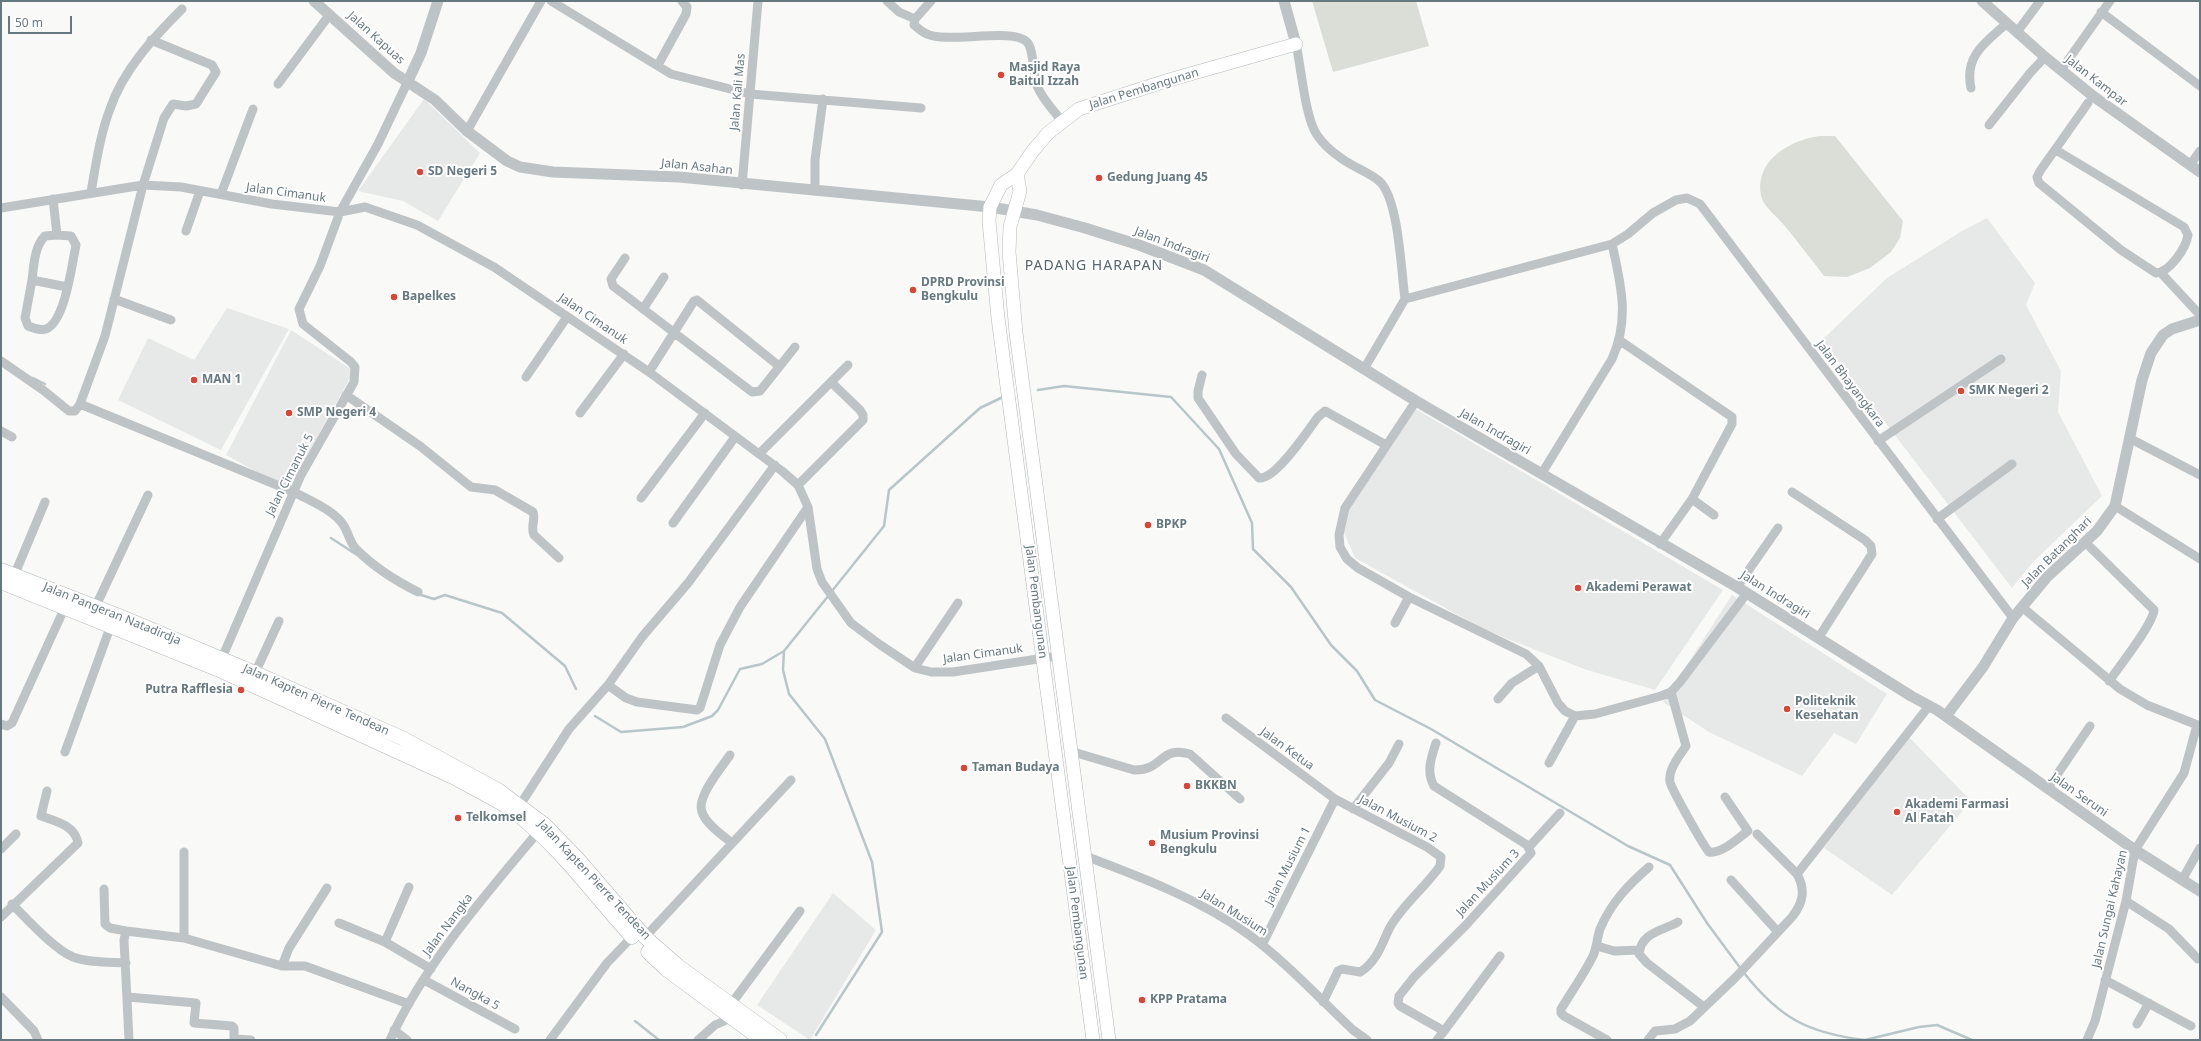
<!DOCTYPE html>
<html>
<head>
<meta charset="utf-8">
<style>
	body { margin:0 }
	#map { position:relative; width:2201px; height:1041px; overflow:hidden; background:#f9f9f7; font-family:"Noto Sans",sans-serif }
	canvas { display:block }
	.frame { position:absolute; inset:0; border:2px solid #667980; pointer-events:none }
	.scale { position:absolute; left:8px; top:16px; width:64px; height:18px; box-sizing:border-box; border:2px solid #667980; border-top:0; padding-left:5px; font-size:12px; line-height:14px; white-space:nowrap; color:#667980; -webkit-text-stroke:3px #fff; paint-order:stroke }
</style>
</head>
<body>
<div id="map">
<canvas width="2201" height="1041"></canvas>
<div class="frame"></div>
<div class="scale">50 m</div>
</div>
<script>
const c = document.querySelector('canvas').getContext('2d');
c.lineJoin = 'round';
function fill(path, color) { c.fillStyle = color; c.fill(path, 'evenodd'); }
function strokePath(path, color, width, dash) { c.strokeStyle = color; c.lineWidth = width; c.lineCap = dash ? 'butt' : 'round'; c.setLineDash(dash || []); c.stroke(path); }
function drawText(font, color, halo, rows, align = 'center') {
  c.font = font + ' "Noto Sans",sans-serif'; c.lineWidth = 4; c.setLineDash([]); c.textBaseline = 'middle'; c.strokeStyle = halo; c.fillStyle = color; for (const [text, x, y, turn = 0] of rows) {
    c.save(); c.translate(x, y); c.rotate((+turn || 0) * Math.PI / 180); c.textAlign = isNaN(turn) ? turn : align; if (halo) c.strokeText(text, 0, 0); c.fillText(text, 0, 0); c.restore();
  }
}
const built = new Path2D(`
	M424,99l56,54 -42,68 -35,-20 -45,-10z
	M1987,218l48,65 -9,22 35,66 -3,41 44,84 -69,66 -21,26 -190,-248 65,-62 75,-47z
	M227,308l62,21 -68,121 -103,-50 30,-62 46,22z
	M291,330l63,41 -66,118 -62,-34z
	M1414,408l309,182 -68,100 -71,-21 -99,-39 -130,-72 -16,-37z
	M1732,595l155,99 -31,50 -22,-11 -32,43 -93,-44 -46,-30z
	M1908,736l63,65 -79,94 -68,-47z
	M833,893l43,37 -66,110 -53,-35z`);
const green = new Path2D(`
	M1312,1h104l13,45 -96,26z
	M1820,136h15l68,85 -3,17 -9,14 -21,16 -23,9 -23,-1c-13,-17 -27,-35 -40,-51 -6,-7 -19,-18 -22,-26 -10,-37 27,-59 58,-63z`);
const stream = new Path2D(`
	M33,378l12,6
	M1038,390l26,-4 107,11 48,52 33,74 1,26 38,38 40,58 26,26 18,29 56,29 197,117 42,19 37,58 34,46
	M331,538l26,17
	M832,591l52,-65 5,-36 91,-82 25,-12
	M418,594l16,5 11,-4 57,18 63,53 11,23
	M595,716l26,16 62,-5 29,-11 6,-6 22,-41 22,-5 22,-13
	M1744,973c36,45 63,60 121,67
	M635,1021l24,19
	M816,1035l66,-103 -10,-70 -47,-123 -36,-45 -6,-24 1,-19 45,-56
	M1865,1040l54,-13 18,-2 35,15`);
const minor = new Path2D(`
	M551,1l120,73 79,20 171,14
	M887,1l12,11 16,7
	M931,1l-16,18 -1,6c4,3 8,7 13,9 21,10 86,-7 100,8 7,7 6,33 10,44 6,14 16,24 25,35
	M2101,12l99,74
	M2017,32l23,-31
	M1296,44c5,22 9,74 21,91 6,9 15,17 24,23 11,9 33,16 41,26 17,22 19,86 23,115
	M658,65l28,-51 1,-7 -5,-6
	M2061,70l49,-69
	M278,84l52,-70
	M1971,88c-7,-32 14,-45 35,-64
	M1989,125l41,-52 15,-16
	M467,131l74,-130
	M2056,150l128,77 4,8c-2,13 -18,37 -32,38l-35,-23 -82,-67 -2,-6 3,-6 48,-68
	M2190,165l10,-14
	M742,185l16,-184
	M815,190v-30l8,-61
	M91,192c5,-28 9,-57 19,-83 13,-39 44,-72 72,-100
	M221,194l32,-85
	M1,208l142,-23 38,2 91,17 68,8 25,-5 52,18 77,42 155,105 133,99 16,14 10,22 9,62 5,13 29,41 28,21 36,24 16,4h22l104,-16
	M186,231l14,-40
	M57,235l14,1 5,9c-4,19 -11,77 -30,84 -6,2 -13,-1 -18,-3l-3,-8 7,-38 35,7
	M625,258l-14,21 2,7 139,106 8,-1 4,-5 31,-39
	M2161,273l39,42
	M32,280c2,-15 2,-33 13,-44l12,-1 -4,-36
	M114,299l57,21
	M643,309l21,-32
	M1619,340l113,77v7l-40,75 -32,45
	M1,361l42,29 26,21h6l5,-7 25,-68 38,-151 21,-67 9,-14 13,2 10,-2 20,-32 -4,-7 -61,-25
	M1364,369l41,-70 207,-55 16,-10 25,-21 23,-13 11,-2 13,6 313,414
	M649,372l45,-71 3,-1 82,66
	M1202,375l-4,16v7l38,56 23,24c17,2 49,-48 59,-61l7,-6 61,34
	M526,377l41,-60
	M346,395l74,51 51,41 24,3 38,22c3,7 -3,15 1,23l25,23
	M1416,401l-71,107 -6,27 1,12 7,12 11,9 51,29 117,57 13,12 19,37 7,8 10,5 20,-2 66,-18 10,-4 9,-10 67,-89
	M80,404l214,88c16,9 40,18 50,34 5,8 6,18 13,24 18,18 39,31 61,42
	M580,413l44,-59
	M1,431l11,6
	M2131,439l69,36
	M1878,441l123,-82
	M759,454l89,-89
	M1542,473l70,-114c18,-40 9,-74 0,-115
	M798,485l65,-65v-5l-3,-5 -29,-28
	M1792,492l73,48 6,6 1,8 -53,83
	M641,498l64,-85
	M1692,499l22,16
	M2115,506l85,53
	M1937,519l75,-55
	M673,523l62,-86
	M2086,543l68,67c-1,14 -35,57 -45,71
	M14,576l31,-74
	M1737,587l41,-59
	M2022,607l98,82 27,16 53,21
	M93,612l55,-117
	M1395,623l14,-26
	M222,658l79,-183 53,-93 1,-15 -4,-5 -48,-38 -4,-15 21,-43 20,-54 38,-68 30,-63
	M915,667l43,-64
	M255,673l24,-52
	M608,685l18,13 11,4 60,8 3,-2 20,-63 20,-38 68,-100
	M1671,692l15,54c-6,9 -18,23 -16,36 2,8 33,63 39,70 13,2 29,-14 39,-21l-23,-34
	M1498,699l14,-16 27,-17
	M1226,718l109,81 92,48 14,10 -1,9c-15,22 -38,39 -51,63 -7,15 -13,34 -29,43l-18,-3 -4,2 -15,31
	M1,724l6,2 5,-3 53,-116
	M1436,743c-5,15 -10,29 -2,43l93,59 4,8 -65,72 -52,52 -15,19 -1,7 2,3 44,25 -7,9
	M1070,751l64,19c29,1 26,-25 56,-16l50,45
	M65,752l46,-127
	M730,755c-8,12 -34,42 -28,57 4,12 20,23 30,31
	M1549,763l26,-47
	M2048,788l42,-62
	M520,805l49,-76 39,-44 34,-48 46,-54 87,-118
	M1353,809l36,-46 10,-19
	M1757,834l40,40
	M1529,847l31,-34
	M1,849l15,-15
	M1085,856c56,21 114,43 163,78 38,28 71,64 105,96l14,10
	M1731,880l47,52
	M2182,880l18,-32
	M104,889l1,35 5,4 16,3
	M2126,901l43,28 29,30
	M12,904c15,15 42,45 61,53 16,6 36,5 53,6
	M1,917l77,-74c-3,-18 -23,-22 -37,-27l6,-25
	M1678,922c-15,9 -37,10 -39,32l8,9 57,44
	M339,923l46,19 46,27
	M645,937l146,-157
	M184,938v-86
	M385,942l24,-55
	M1262,945l73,-146
	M1597,946l17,5 26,-1
	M282,966l7,-18 38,-60
	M424,980l91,49
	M2105,980l86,46
	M1,997l33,34 4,9
	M128,997l68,6 -2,20 38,3 2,2v11l17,1
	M729,1007l71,-96
	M2137,1024l12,-21
	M394,1030l13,10
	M1444,1031l56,-75
	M129,1040l-5,-100 2,-9 58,7 98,28h23l104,38
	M390,1040c36,-78 94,-143 148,-208
	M550,1040l57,-77 25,-26
	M698,1040l17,-15 16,-7
	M1607,1040l-43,-24 -3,-3v-4c11,-18 23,-35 32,-53 4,-9 4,-18 7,-27 11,-26 28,-44 49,-62
	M1648,1040l7,-9 20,-2 15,-8 46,-44 56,-60c11,-14 14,-27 5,-43l132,-168
	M2087,1040l8,-19 31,-120 9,-51 49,-77 13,-48`);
const tertiary = new Path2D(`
	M314,1l80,72 41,27 32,31 40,30 13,6 33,5 126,5 311,30 47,8 48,13 54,17 65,25 212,131 321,186 174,109 26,14 198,140 65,41
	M1284,1l12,43
	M1982,1l63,56 48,39 107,76
	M408,81l13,-28 17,-52
	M1946,716l37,-49 30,-49 34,-41 50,-46 18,-25 27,-126 9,-27 12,-18 9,-6 28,-9`);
const secondary = new Path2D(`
	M1017,174l3,17 -10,36 -1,25 7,81 93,707
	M1093,1040l-95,-722 -9,-97 1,-14 11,-22 16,-11 15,-22 16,-19 31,-24 90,-29 127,-36`);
const primary = new Path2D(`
	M1,570l118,46 136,57 147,65 96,52 47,35 32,33 68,79 33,29 102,74
	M1,582l216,87 238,109c18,10 37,19 54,30 48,35 83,85 123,129
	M648,952l18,17 96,71`);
const markers = [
	[1001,75,4,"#d94637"],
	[420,172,4,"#d94637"],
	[1099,178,4,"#d94637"],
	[913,290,4,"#d94637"],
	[394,297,4,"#d94637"],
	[194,380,4,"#d94637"],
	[1961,391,4,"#d94637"],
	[289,413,4,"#d94637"],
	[1148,525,4,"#d94637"],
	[1578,588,4,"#d94637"],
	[241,690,4,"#d94637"],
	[1787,709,4,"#d94637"],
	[964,768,4,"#d94637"],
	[1187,786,4,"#d94637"],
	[1897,812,4,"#d94637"],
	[458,818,4,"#d94637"],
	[1152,843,4,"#d94637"],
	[1142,1000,4,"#d94637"]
];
const streetNames = [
	["Jalan Kapuas",376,38,42],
	["Jalan Kampar",2096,81,38],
	["Jalan Pembangunan",1144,89,-17],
	["Jalan Kali Mas",738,92,-85],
	["Jalan Asahan",697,167,6],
	["Jalan Cimanuk",286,193,8],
	["Jalan Indragiri",1172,245,21],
	["Jalan Cimanuk",593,319,34],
	["Jalan Bhayangkara",1850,384,53],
	["Jalan Indragiri",1495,432,30],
	["Jalan Cimanuk 5",290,475,-63],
	["Jalan Batanghari",2057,552,-45],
	["Jalan Indragiri",1775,595,32],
	["Jalan Pembangunan",1036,602,83],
	["Jalan Pangeran Natadirdja",112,614,22],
	["Jalan Cimanuk",983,654,-8],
	["Jalan Kapten Pierre Tendean",316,700,24],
	["Jalan Ketua",1287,749,36],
	["Jalan Seruni",2079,795,35],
	["Jalan Musium 2",1398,819,28],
	["Jalan Musium 1",1288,866,-63],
	["Jalan Kapten Pierre Tendean",594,880,47],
	["Jalan Musium 3",1488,883,-47],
	["Jalan Sungai Kahayan",2110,909,-77],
	["Jalan Musium",1234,913,32],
	["Jalan Pembangunan",1077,923,83],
	["Jalan Nangka",448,925,-53],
	["Nangka 5",475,994,29]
];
const poiNames = [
	["Masjid Raya",1009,68],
	["Baitul Izzah",1009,82],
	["SD Negeri 5",428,172],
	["Gedung Juang 45",1107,178],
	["DPRD Provinsi",921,283],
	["Bengkulu",921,297],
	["Bapelkes",402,297],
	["MAN 1",202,380],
	["SMK Negeri 2",1969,391],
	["SMP Negeri 4",297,413],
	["BPKP",1156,525],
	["Akademi Perawat",1586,588],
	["Putra Rafflesia",233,690,"right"],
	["Politeknik",1795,702],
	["Kesehatan",1795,716],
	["Taman Budaya",972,768],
	["BKKBN",1195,786],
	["Akademi Farmasi",1905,805],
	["Al Fatah",1905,819],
	["Telkomsel",466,818],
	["Musium Provinsi",1160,836],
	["Bengkulu",1160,850],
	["KPP Pratama",1150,1000]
];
const quarterNames = [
	["PADANG HARAPAN",1094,266]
];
fill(built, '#e7e9e8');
fill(green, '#daded6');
strokePath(stream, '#b7c6c8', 2.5);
strokePath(secondary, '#b3babd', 14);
strokePath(primary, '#b4babd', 15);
strokePath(minor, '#bec4c6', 9);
strokePath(tertiary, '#bec4c6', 11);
strokePath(secondary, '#fff', 13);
strokePath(primary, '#fff', 14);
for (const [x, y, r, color] of markers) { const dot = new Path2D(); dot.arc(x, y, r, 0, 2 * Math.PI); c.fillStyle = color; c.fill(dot); strokePath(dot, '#fff', 1.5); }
drawText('12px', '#667980', '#fff', streetNames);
drawText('bold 12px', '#667980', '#fff', poiNames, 'left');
c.letterSpacing = '1px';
drawText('14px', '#57666c', '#fff', quarterNames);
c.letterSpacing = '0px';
</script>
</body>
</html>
